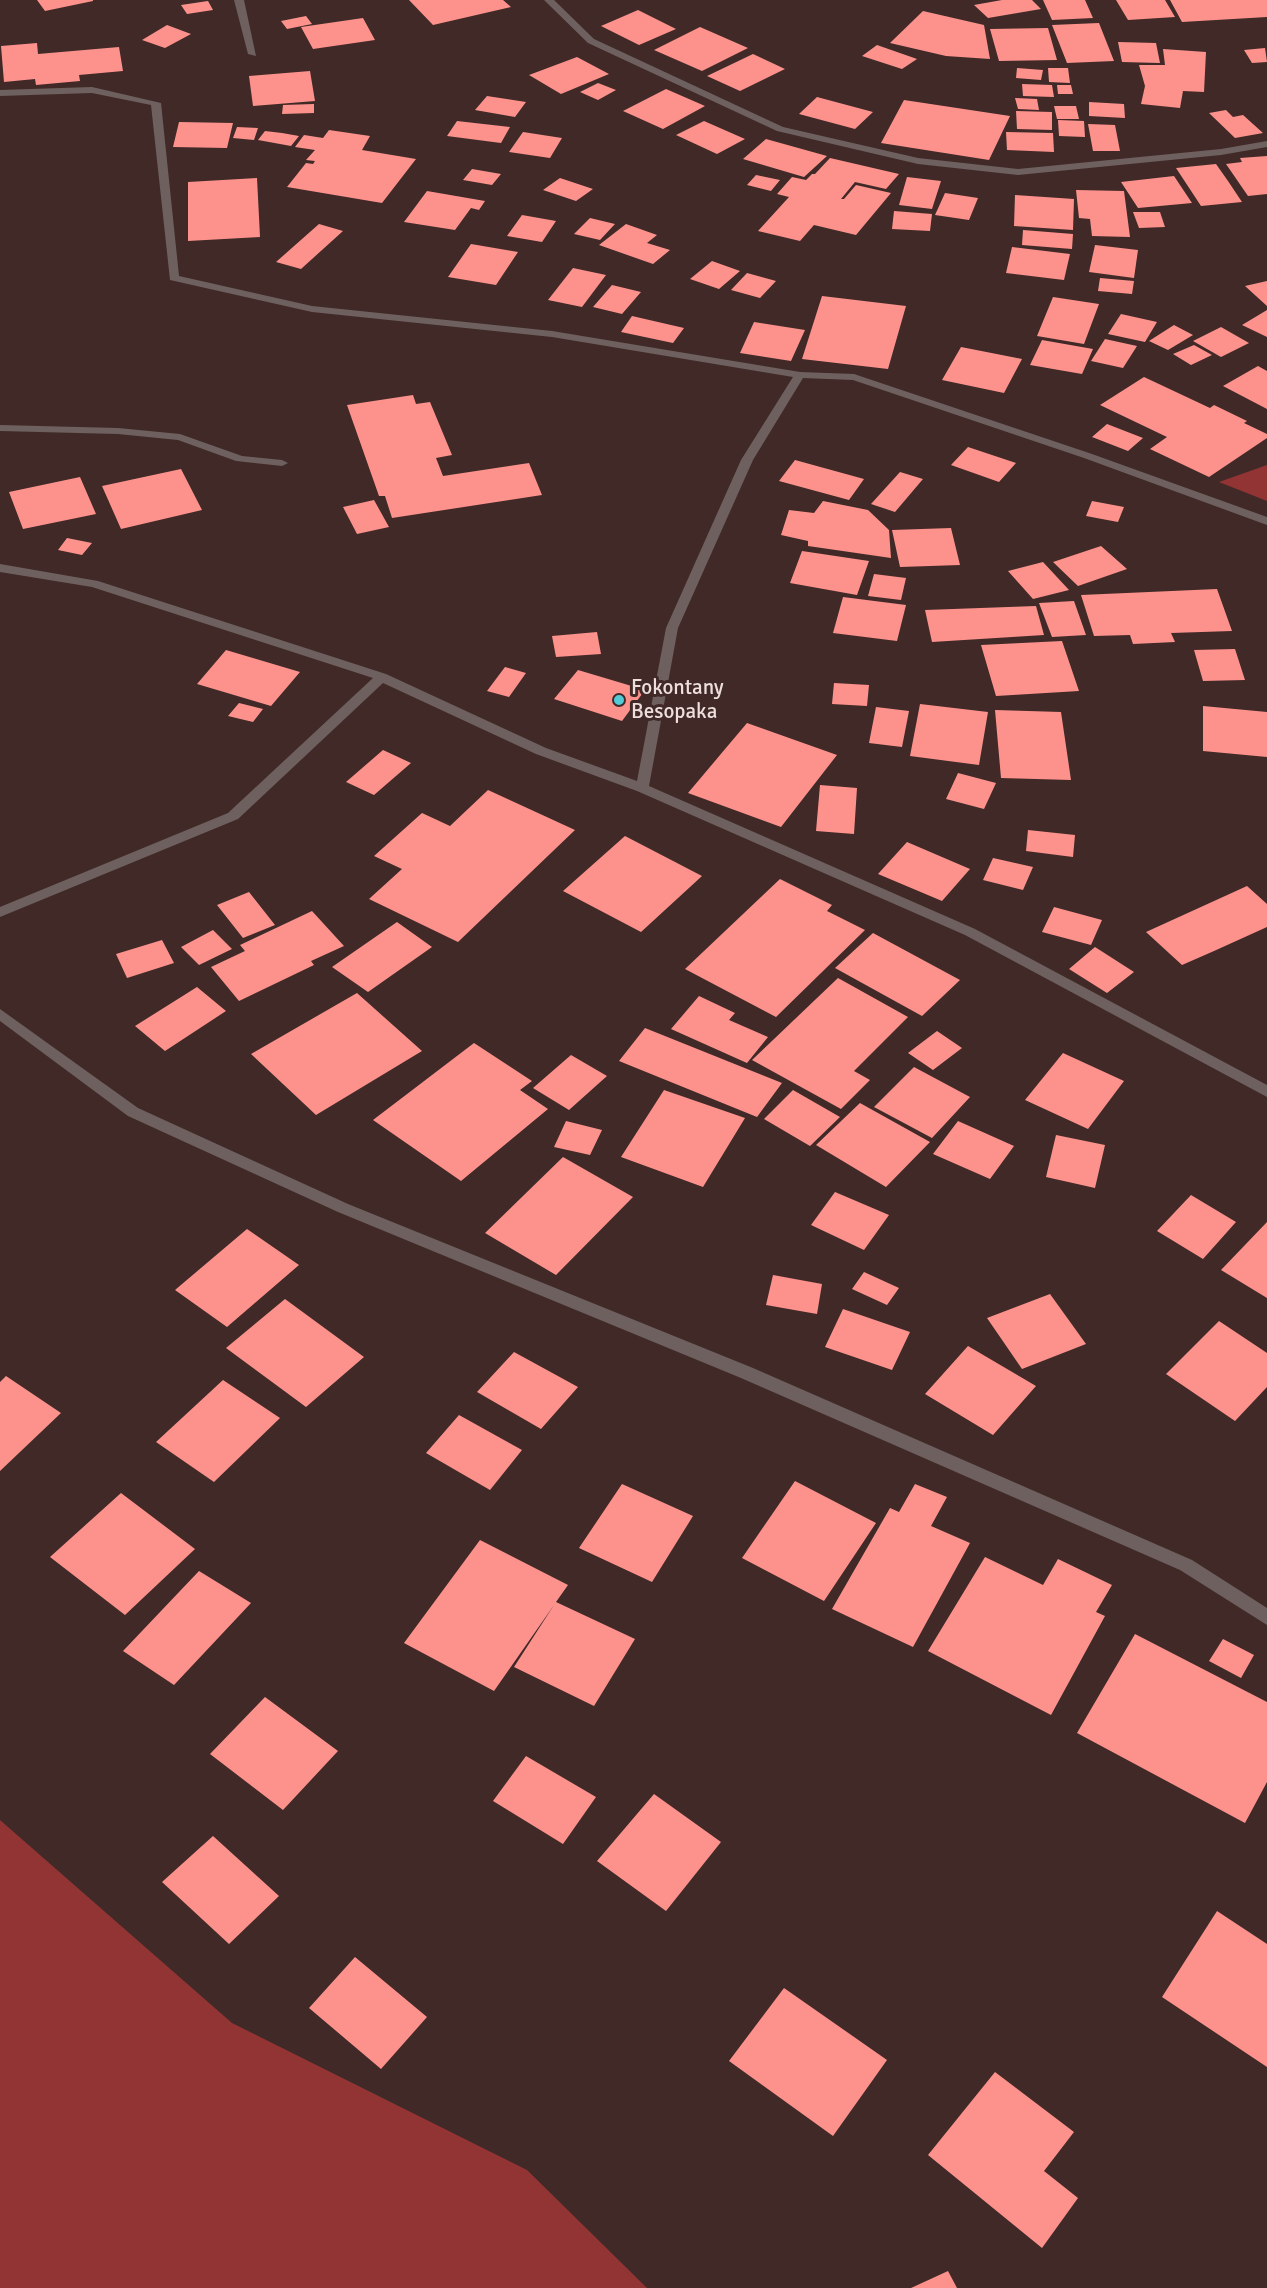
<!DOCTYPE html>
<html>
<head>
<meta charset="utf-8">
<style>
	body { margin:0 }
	canvas { display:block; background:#402927 }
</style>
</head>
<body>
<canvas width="1267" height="2288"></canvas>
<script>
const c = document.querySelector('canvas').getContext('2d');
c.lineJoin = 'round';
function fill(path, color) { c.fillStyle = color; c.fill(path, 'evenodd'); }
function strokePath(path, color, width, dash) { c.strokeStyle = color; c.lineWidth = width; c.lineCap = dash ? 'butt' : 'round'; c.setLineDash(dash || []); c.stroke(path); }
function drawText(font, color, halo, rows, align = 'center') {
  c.font = font + ' Signika,sans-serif'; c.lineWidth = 6; c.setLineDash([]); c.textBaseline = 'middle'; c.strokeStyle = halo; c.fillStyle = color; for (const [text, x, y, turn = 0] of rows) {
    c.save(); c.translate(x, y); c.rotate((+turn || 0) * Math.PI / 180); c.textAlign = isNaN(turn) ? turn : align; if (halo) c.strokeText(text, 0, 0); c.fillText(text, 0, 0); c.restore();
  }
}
const green = new Path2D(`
	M1267,465v36l-48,-19z
	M0,1820l232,203 295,147 120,118h-647z`);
const building = new Path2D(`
	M37,0h56v1l-48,10z
	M409,0h94l8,7 -78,18z
	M1002,0h30l9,9 -53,9 -14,-13z
	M1043,0h42l8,18 -41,2z
	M1116,0h49l10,17 -47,3z
	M1170,0h97v17l-85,5z
	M208,1l5,9 -26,4 -6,-9z
	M638,10l38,19 -37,16 -38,-19z
	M923,11l61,14 6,34 -44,-3 -56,-13z
	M306,16l6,8 -25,5 -6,-8z
	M363,18l12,22 -62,9 -12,-22z
	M1099,23l15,38 -47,2 -15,-38z
	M167,25l24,9 -26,14 -23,-8z
	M700,27l48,21 -46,23 -48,-21z
	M1048,28l9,32 -58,1 -9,-32z
	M1118,42l38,1 4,20 -38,-1z
	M37,43l1,11 81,-7 4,24 -44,4 1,6 -44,4 -1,-6 -31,3 -3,-36z
	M877,45l40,14 -15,10 -40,-13z
	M1265,48l2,14 -15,1 -8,-13z
	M1163,49l43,3 -2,40 -21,-1 -3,17 -39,-4 4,-18 -6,-21h26z
	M753,54l32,15 -45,22 -33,-15z
	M577,57l32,17 -48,20 -32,-19z
	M1017,68l26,2 -2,10 -25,-2z
	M1048,68h20l2,15 -21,-1z
	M310,71l5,30 -62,5 -4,-30z
	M598,83l18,7 -18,10 -18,-8z
	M1022,84l30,1 2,12 -31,-1z
	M1057,85h14l2,9h-15z
	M666,89l39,17 -42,23 -40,-18z
	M487,96l39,6 -11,15 -40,-7z
	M817,97l56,15 -18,17 -56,-15z
	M1015,98l22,1 2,11 -21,-1z
	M904,100l106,16 -21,44 -108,-17z
	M1089,102l35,2 1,14 -36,-2z
	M314,104v9l-32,1 1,-9z
	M1054,106h22l3,13h-22z
	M1226,110l7,7 10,-2 20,18 -28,5 -26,-25z
	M1016,111l36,1v18l-35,-1z
	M1058,120l26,1 1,16 -26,-1z
	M457,121l53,6 -9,16 -54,-7z
	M704,121l41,18 -28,15 -41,-19z
	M179,122l54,1 -6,25 -54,-1z
	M1088,124l27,1 5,26h-27z
	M237,127l21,1 -4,12 -21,-2z
	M329,130l41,6 -8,14 54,9 -34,44 -95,-16 19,-24 7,1 2,-3 -9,-1 9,-10 -20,-3 9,-12 19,3z
	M265,131l17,2 17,3 -8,10 -33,-6z
	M523,132l39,6 -12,20 -41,-6z
	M1006,132l47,1 1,19 -47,-2z
	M766,139l61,17 -23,21 -61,-18z
	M1267,156v38l-19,2 -22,-32 16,-2 -2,-4z
	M830,158l69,16 -13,15 -31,-7 -14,17h3l12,-14 35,8 -35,42 -42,-10 -14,16 -42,-10 31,-34 -12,-3 15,-17 14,3 6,-6h3z
	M1216,164l12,17 14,21 -41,4 -25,-38z
	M472,169l29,5 -9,11 -29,-5z
	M756,175l24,5 -9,11 -24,-6z
	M1174,176l18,27 -54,5 -17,-26z
	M907,177l34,4 -9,28 -33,-4z
	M257,178l3,59 -72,4v-59z
	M560,178l33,11 -17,12 -33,-11z
	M1076,190l48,1 6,46 -38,-1 -2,-17 -11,-1z
	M427,191l58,10 -6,9 -8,-2 -16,22 -51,-8z
	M945,193l33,5 -9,22 -34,-5z
	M1015,195l59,4 -1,31 -59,-4z
	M894,211l38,3 -2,17 -38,-2z
	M1133,212h27l5,15 -26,1z
	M522,215l34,6 -14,21 -35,-6z
	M590,218l25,6 -15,16 -26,-6z
	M319,224l24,7 -42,38 -25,-7z
	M626,224l31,11 -10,8 23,7 -17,14 -54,-19z
	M1023,230l50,4 -1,15 -50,-4z
	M471,244l47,8 -22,33 -48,-8z
	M1095,245l43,5 -4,28 -45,-6z
	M1012,247l58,7 -6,26 -58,-7z
	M712,261l28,10 -21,18 -29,-10z
	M573,268l33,7 -24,32 -34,-7z
	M747,273l29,8 -16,17 -29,-8z
	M1100,278l34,3 -2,13 -34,-3z
	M1267,281v25l-22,-20z
	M612,285l29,7 -19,22 -29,-7z
	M822,296l84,10 -18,63 -86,-10z
	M1053,297l46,7 -15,40 -47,-8z
	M1267,310v27l-25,-12z
	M1121,314l36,8 -12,20 -37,-8z
	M632,316l52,12 -11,15 -52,-11z
	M754,322l51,8 -14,31 -51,-8z
	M1174,325l19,10 -25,15 -19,-9z
	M1221,327l28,16 -28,14 -28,-16z
	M1105,339l32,7 -14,22 -32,-7z
	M1042,340l51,9 -11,25 -52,-9z
	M1194,345l18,10 -21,10 -18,-11z
	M961,347l61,12 -18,34 -62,-13z
	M1258,366l9,5v38l-44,-23z
	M1144,377l66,31 4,-3 33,16 -3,2 23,11v4l-58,39 -59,-28 17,-12 -67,-32z
	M413,395l3,9 14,-2 22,53 -16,3 7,18 86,-13 13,32 -150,23 -7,-22h-6l-32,-91z
	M1107,424l36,14 -15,13 -36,-14z
	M968,447l48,16 -17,19 -48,-17z
	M795,460l69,19 -15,21 -70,-19z
	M181,469l21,41 -81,19 -19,-43z
	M900,472l23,7 -28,33 -24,-8z
	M80,477l16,37 -73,15 -14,-37z
	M374,500l15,27 -32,7 -14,-27z
	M823,501l45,9 21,20 2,28 -83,-12v-5l-27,-6 8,-25 25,3z
	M1092,501l32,6 -6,15 -32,-6z
	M951,528l9,37 -60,2 -8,-37z
	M67,538l25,5 -10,12 -24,-5z
	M1101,546l26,23 -49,17 -25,-24z
	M802,551l67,10 -12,34 -67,-12z
	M1043,562l26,28 -36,9 -25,-28z
	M874,574l32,4 -5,22 -33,-4z
	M1217,589l15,42 -61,2 4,9 -42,2 -3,-9 -36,1 -13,-41z
	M843,597l63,8 -9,36 -64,-8z
	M1074,601l12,34 -34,2 -13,-34z
	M1036,606l8,29 -112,7 -7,-32z
	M597,632l4,22 -45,3 -4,-21z
	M1062,641l17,50 -83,5 -15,-51z
	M1235,649l10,31 -42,1 -9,-31z
	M226,650l74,22 -29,34 -74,-22z
	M505,667l21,6 -17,24 -22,-6z
	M578,670l67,20 -23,31 -68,-22z
	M834,683l35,2 -2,21 -35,-2z
	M239,703l24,6 -10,13 -25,-6z
	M920,704l68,8 -9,53 -69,-9z
	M1203,706l64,6v45l-64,-6z
	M876,707l33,4 -7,36 -33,-4z
	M995,710l66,2 10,68 -70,-2z
	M747,723l90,32 -56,72 -93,-34z
	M383,750l28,13 -37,32 -28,-13z
	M958,773l38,10 -12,26 -38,-10z
	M820,785l37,3 -3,46 -38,-3z
	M488,790l87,40 -117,112 -89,-43 33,-30 -28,-13 48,-43 28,13z
	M1028,830l47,5 -2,22 -47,-6z
	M625,836l77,40 -61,56 -78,-41z
	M907,842l63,27 -28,32 -64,-27z
	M993,858l40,9 -10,23 -40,-10z
	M780,879l52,26 -5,6 38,19 -89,87 -91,-48z
	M1247,886l20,18v23l-53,24 -32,14 -36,-33z
	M249,892l26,33 -32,13 -26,-33z
	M1054,907l48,13 -11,25 -49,-13z
	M312,911l32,35 -33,15 3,4 -75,36 -28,-34 34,-16 -5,-6z
	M397,922l35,25 -64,45 -36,-25z
	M213,930l19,19 -33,16 -18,-18z
	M873,933l87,47 -38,36 -87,-48z
	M162,940l12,23 -47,15 -11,-24z
	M1095,947l39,25 -27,21 -38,-24z
	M838,978l70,39 -54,54 16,9 -29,29 -89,-49z
	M197,987l29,24 -61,40 -30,-25z
	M357,993l65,58 -106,64 -65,-61z
	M699,996l36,17 -6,7 39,17 -21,26 -76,-34z
	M645,1028l137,55 -25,34 -138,-56z
	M937,1031l25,17 -29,22 -25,-17z
	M474,1043l58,38 -12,9 28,19 -87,72 -88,-61z
	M1063,1053l61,28 -36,48 -63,-29z
	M571,1055l36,21 -38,34 -36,-22z
	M914,1067l56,30 -38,41 -58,-31z
	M664,1090l81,28 -42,69 -82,-30z
	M793,1090l47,27 -30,29 -46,-27z
	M860,1103l70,39 -44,45 -70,-42z
	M566,1121l36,9 -12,25 -36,-8z
	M958,1121l56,25 -24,33 -57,-25z
	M1056,1135l49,10 -10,43 -49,-11z
	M563,1157l70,40 -77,78 -71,-42z
	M835,1192l54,23 -25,35 -53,-25z
	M1191,1195l45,27 -33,37 -46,-28z
	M1267,1222v76l-46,-28z
	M247,1229l52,36 -72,62 -52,-37z
	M864,1272l35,16 -12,17 -35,-16z
	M773,1275l49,9 -5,30 -51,-9z
	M1050,1294l36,50 -64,25 -35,-51z
	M285,1299l79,58 -58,50 -80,-59z
	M843,1309l67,23 -18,38 -67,-23z
	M1219,1321l48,32v34l-32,34 -69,-47z
	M968,1346l68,40 -43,49 -68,-41z
	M514,1352l64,35 -37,42 -64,-37z
	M6,1376l55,37 -61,58v-89z
	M223,1380l57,38 -66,64 -58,-40z
	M459,1415l63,35 -32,40 -64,-37z
	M795,1481l81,42 -52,78 -82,-43z
	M622,1484l71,32 -41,66 -73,-34z
	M915,1484l32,13 -16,29 39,17 -57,104 -81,-38 58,-101 9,4z
	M121,1493l74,56 -70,66 -75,-58z
	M480,1540l88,45 -12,17 79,37 -41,67 -80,-39 40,-62 -60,86 -90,-48z
	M985,1557l58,28 15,-26 54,26 -16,27 9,4 -54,99 -123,-64z
	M199,1571l52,32 -77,82 -51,-34z
	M1135,1634l132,68v80l-22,41 -168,-90z
	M1223,1639l31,16 -13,23 -32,-17z
	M265,1697l73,54 -55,59 -73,-56z
	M526,1756l70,41 -33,47 -70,-43z
	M654,1794l67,48 -55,69 -69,-50z
	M213,1836l66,60 -50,48 -67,-62z
	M1217,1911l50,33v123l-105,-70z
	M355,1957l72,60 -46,52 -72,-61z
	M784,1988l103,72 -54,76 -104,-75z
	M995,2072l79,60 -30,39 34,27 -36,50 -114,-93z
	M948,2271l9,17h-46z`);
const minor = new Path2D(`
	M234,0h10l12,56 -8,-2z
	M544,0h10l40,39 189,88 135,31 100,11 203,-20 46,-8v6l-46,8 -203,20 -100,-11 -141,-33 -189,-88z
	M92,87l69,16 18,173 133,30 240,25 248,41 54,2 238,80 175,63v8l-183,-67 -231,-78 -50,-2 -50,82 -75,168 -29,158 326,143 292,156v12l-302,-162 -328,-144 -101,-37 -153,-71 -145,136 -238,98v-10l228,-94 145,-135 -281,-91 -92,-15v-8l98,17 288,93 160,74 91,33 29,-153 75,-168 52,-83 -241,-40 -240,-25 -142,-32 -19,-175 -59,-12 -92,3v-6z
	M0,425l118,3 62,6 62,22 40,4 6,3 -6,3 -46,-5 -58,-21 -60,-6 -118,-3z
	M0,1009l138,99 210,96 405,164 439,192 75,48v17l-87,-55 -439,-192 -403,-166 -210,-96 -128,-95z`);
const markers = [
	[619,700,6,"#52cbd7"]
];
const poiNames = [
	["Fokontany",631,688],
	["Besopaka",631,712]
];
fill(green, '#923434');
fill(building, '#fd928d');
fill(minor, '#6d605f');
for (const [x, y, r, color] of markers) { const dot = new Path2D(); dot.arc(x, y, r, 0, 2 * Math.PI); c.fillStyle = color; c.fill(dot); strokePath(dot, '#402927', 2); }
drawText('21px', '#eedfdd', '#402927', poiNames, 'left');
</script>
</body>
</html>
